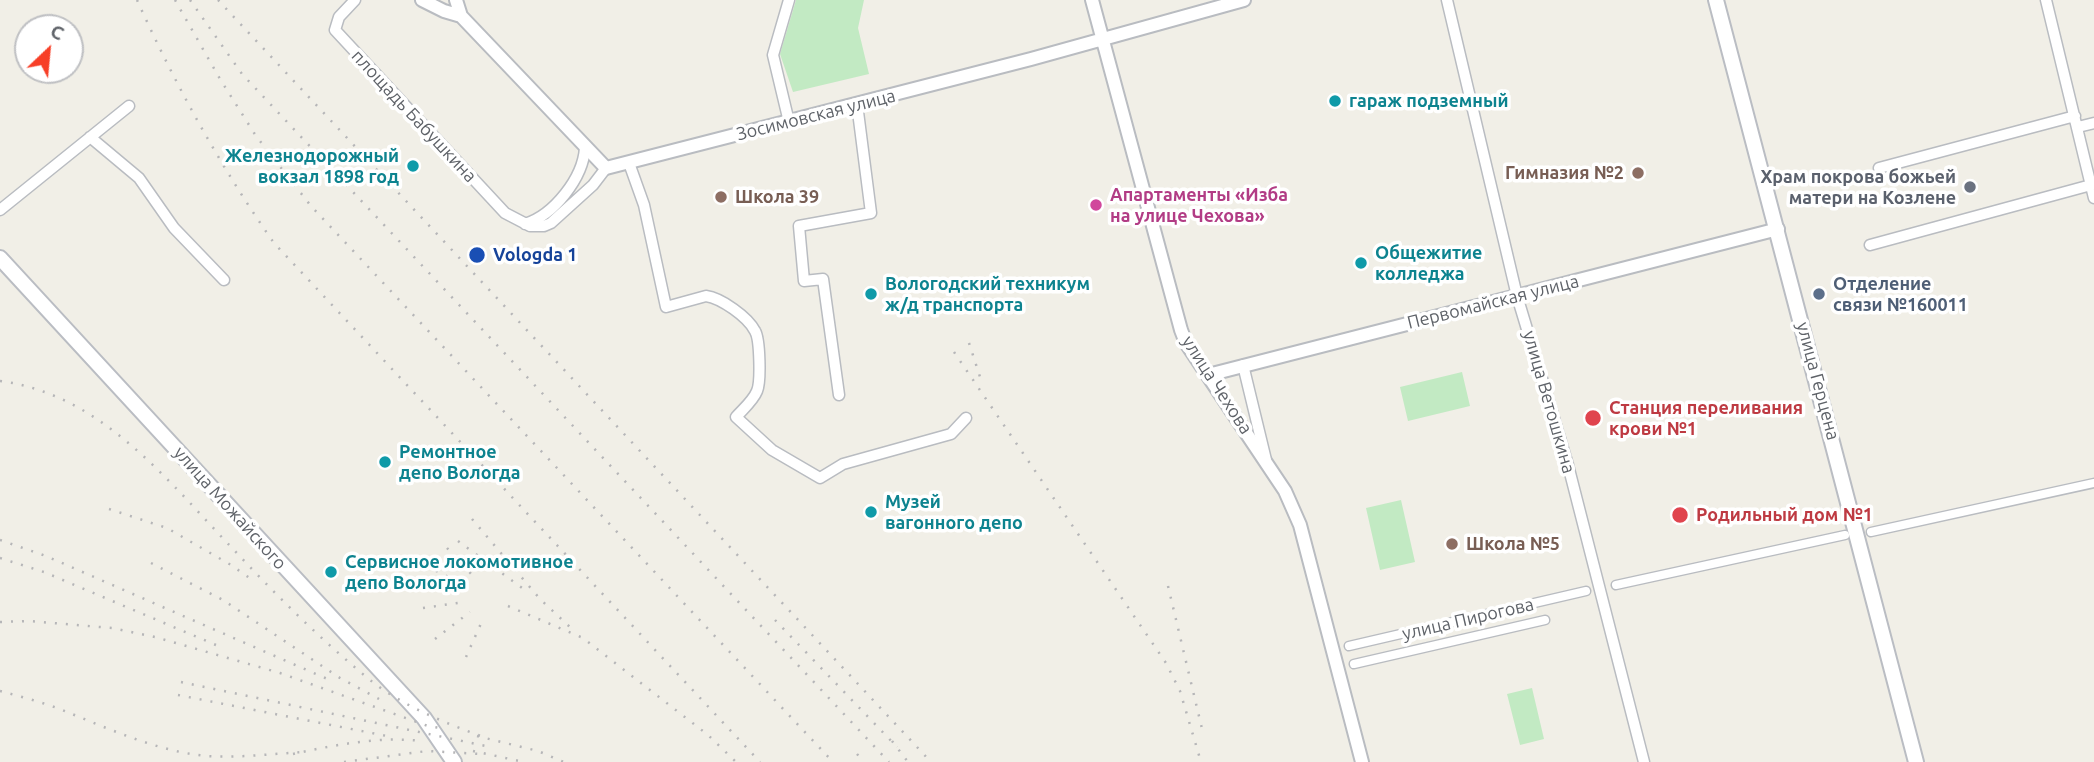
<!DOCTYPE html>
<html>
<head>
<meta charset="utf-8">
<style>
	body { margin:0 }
	#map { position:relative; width:2094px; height:762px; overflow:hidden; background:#f1efe7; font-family:Ubuntu,sans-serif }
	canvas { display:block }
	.north { position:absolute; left:14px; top:14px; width:70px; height:70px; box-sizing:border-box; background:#fff; border:2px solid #bfc0c3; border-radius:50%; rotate:26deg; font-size:19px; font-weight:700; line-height:28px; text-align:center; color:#5e6268 }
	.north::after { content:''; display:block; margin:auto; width:24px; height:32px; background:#f73f27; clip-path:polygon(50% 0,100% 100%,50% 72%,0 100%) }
</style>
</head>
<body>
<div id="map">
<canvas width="2094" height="762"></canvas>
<div class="north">С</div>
</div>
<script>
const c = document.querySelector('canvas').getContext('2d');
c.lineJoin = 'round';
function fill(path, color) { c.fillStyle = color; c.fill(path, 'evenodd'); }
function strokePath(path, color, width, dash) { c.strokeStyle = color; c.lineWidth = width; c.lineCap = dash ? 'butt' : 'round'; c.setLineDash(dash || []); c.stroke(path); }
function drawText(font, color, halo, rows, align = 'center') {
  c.font = font + ' Ubuntu,sans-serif'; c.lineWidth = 7; c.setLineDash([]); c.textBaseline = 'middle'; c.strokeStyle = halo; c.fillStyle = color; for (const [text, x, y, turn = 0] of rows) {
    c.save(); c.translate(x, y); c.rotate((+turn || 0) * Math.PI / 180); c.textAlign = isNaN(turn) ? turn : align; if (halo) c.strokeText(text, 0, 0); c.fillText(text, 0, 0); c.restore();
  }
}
const green = new Path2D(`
	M796,0h68l-6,28 11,46 -76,18 -13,-38z
	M1462,372l8,34 -62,15 -8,-34z
	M1401,500l14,62 -35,8 -14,-62z
	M1532,688l12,51 -24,6 -13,-51z`);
const pedestrian = new Path2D(`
	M1871,532l223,-49
	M1616,585l229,-50
	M1349,646l237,-55
	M1354,664l191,-44`);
const minor = new Path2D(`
	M355,0l-16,17 -4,13 170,183 25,13h14l7,-3 42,-38 13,-17
	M789,0l-16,55 16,67
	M1447,0l70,296 51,169 76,297
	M2046,0l48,198
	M2078,127l16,-4
	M90,137l49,41 35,50 50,52
	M629,163l15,42 22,102 40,-11c15,2 42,21 49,35 5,8 6,51 2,60 -4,10 -14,18 -21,26l36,33 48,28 23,-14 108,-30 15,-16
	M1879,168l196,-52
	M0,210l129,-104
	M525,224c29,-9 58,-46 60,-76
	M1870,245l221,-60
	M1243,365l23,95
	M839,395l-16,-116 -19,2 -5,-55 72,-13 -14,-109`);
const tertiary = new Path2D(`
	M422,0l22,11 17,5
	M456,0l5,16 145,152 425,-109 213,-59
	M1092,0l89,330 5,13 99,148 15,34 62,237
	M1208,375l570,-146`);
const secondary = new Path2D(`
	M1716,0l200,762
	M0,258l424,460 30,44`);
const rail = new Path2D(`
	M137,0c39,86 83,166 137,243l486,519
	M175,0l45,79 36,57 55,70 522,556
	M190,0l52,74 647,688
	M218,0l713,762
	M969,343l13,40
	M954,352l212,311 14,28 21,71
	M0,381c101,13 167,99 233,168 41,44 84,87 131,126 35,30 79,47 122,63
	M109,509l58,19 64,37 20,14
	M472,519l68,80 32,30
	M0,540l46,16 286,125
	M458,541l67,49
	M447,548l27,29
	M0,558l44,14 179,76
	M151,563l72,37 117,78 39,21
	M426,566l41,20
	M422,585l42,7
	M1168,586l35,147
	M508,606l75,32 125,97 28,27
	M423,608l41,-6
	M775,620l122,127
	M0,622l29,-1 83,7 43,9 125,36 148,53 18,3
	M435,639l35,-27
	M466,657l17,-38
	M181,682l305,64
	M0,691c22,6 46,12 67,21 45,18 90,39 139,44 32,2 65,-2 97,-4
	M178,695l209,41
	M477,736l61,15 26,11
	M892,741l16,21
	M473,751l51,11
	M293,754c42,-9 86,-18 128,-13
	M857,754l7,8
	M344,762l83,-11 54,3`);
const markers = [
	[1335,101,7,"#0f9aa8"],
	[413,166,7,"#0f9aa8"],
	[1638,173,7,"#8d6e63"],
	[1970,187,7,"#6b7280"],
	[721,197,7,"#8d6e63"],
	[1096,205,7,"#d1479c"],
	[477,255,9,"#1a4fb4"],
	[1361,263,7,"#0f9aa8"],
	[871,294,7,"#0f9aa8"],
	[1819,294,7,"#5c6f8a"],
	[1593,418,9,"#e0444e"],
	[385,462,7,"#0f9aa8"],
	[871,512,7,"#0f9aa8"],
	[1680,515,9,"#e0444e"],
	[1452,544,7,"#8d6e63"],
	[331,572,7,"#0f9aa8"]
];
const cultureNames = [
	["гараж подземный",1349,101],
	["Железнодорожный",399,156,"right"],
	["вокзал 1898 год",399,177,"right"],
	["Общежитие",1375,253],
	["колледжа",1375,274],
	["Вологодский техникум",885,284],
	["ж/д транспорта",885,305],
	["Ремонтное",399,452],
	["депо Вологда",399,473],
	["Музей",885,502],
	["вагонного депо",885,523],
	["Сервисное локомотивное",345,562],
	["депо Вологда",345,583]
];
const streetNames = [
	["Зосимовская улица",816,115,-14],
	["площадь Бабушкина",414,116,47],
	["Первомайская улица",1493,302,-14],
	["улица Герцена",1818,381,75],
	["улица Чехова",1217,385,57],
	["улица Ветошкина",1549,402,74],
	["улица Можайского",230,508,48],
	["улица Пирогова",1468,619,-13]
];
const educationNames = [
	["Гимназия №2",1624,173,"right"],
	["Школа 39",735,197],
	["Школа №5",1466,544]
];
const worshipNames = [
	["Храм покрова божьей",1956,177],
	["матери на Козлене",1956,198]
];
const hotelNames = [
	["Апартаменты «Изба",1110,195],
	["на улице Чехова»",1110,216]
];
const transitNames = [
	["Vologda 1",493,255]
];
const serviceNames = [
	["Отделение",1833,284],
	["связи №160011",1833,305]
];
const healthNames = [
	["Станция переливания",1609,408],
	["крови №1",1609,429],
	["Родильный дом №1",1696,515]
];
fill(green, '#c2eac3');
strokePath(pedestrian, '#b9bcc1', 11);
strokePath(minor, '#b9bcc1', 13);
strokePath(tertiary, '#b9bcc1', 16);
strokePath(secondary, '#babdc3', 18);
strokePath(pedestrian, '#fff', 8);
strokePath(minor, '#fff', 10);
strokePath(tertiary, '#fff', 12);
strokePath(secondary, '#fff', 14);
strokePath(rail, '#b6b6b8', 2.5, [2, 9]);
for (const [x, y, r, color] of markers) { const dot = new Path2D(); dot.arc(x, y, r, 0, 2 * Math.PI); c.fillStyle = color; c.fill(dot); strokePath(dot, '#fff', 2.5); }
drawText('bold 18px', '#0d838f', '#fff', cultureNames, 'left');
drawText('18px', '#5e6268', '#fff', streetNames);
drawText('bold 18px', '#785e54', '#fff', educationNames, 'left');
drawText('bold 18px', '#5b616d', '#fff', worshipNames, 'right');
drawText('bold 18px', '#b23c85', '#fff', hotelNames, 'left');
drawText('bold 18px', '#164399', '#fff', transitNames, 'left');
drawText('bold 18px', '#4e5e75', '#fff', serviceNames, 'left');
drawText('bold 18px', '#be3a42', '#fff', healthNames, 'left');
</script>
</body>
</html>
